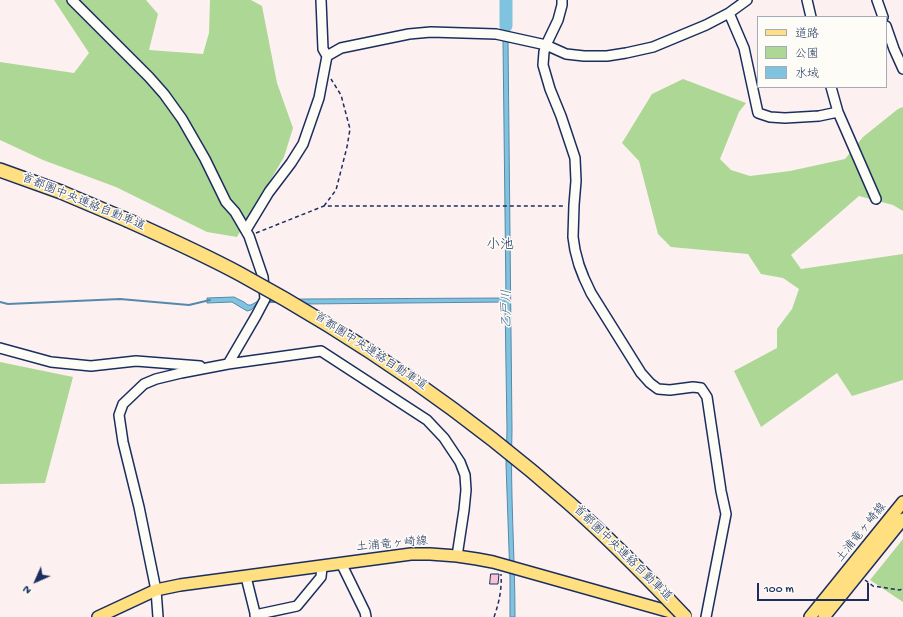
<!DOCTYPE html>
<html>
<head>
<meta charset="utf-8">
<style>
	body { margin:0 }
	#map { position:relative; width:903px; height:617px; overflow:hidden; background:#fdf0f0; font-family:"Gochi Hand","Klee One",sans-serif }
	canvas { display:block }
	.legend { position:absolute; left:757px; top:16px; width:130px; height:72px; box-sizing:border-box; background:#fdfcf7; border:1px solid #a3aaba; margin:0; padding:5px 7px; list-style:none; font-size:12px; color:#1b2f5e }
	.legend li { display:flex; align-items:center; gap:8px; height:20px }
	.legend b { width:20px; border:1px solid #a3aaba }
	.north { position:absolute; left:16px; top:561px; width:40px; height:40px; -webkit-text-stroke:3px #fdfcf7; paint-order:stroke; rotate:225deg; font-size:11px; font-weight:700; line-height:16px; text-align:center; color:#1b2f5e }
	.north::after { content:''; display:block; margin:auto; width:14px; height:18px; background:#1b2f5e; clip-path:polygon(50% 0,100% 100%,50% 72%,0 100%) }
	.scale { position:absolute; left:757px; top:583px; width:112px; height:18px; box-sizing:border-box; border:2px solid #1b2f5e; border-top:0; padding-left:5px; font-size:12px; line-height:14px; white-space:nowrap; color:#1b2f5e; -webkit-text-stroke:3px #fdfcf7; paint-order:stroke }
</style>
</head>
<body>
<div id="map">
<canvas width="903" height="617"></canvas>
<ul class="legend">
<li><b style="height:5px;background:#ffdf80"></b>道路</li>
<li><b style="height:11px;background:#acd795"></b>公園</li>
<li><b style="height:11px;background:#7fc3df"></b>水域</li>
</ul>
<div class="north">N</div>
<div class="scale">100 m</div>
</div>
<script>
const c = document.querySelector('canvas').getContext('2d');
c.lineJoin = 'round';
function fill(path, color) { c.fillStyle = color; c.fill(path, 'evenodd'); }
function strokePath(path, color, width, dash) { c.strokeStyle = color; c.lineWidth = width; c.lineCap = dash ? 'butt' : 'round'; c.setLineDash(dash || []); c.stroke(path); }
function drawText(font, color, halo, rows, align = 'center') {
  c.font = font + ' "Gochi Hand","Klee One",sans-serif'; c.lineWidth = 3; c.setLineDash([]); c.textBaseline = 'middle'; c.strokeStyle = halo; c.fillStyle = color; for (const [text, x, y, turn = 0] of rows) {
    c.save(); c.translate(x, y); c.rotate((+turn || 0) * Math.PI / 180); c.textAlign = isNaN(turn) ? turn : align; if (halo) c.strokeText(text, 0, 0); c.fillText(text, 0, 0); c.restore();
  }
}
const green = new Path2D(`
	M54,0h92l12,14 -9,36 54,4 6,-21 1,-33h41l11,6 15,77 16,45 -9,29 -47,80 -30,-5 -91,-45 -73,-27 -43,-20v-78l74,11 15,-20z
	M683,79l63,24 -7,9 -19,47 11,11 19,6 40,-5 55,-12 18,-22 35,-28 5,-2v104l-10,-6 -34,-9 -68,59 10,14 102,-15v126l-51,16 -15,-23 -76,54 -27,-56 43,-23v-19l15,-20 7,-20 -16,-11 -22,-4 -13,-20 -77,-7 -13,-13 -19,-73 -17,-18 30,-49z
	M0,362l73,15 -28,106 -45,1z
	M903,539v63l-33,-22z`);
const water = new Path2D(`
	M504,10h5l-1,30 4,390c-2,62 3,125 3,187h-5v-39l-4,-114 1,-34 -2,-128 -200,2 -45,-4 -9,10 -4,1 -15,-9 -25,1v-5l27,-1 10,5 4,3h3l9,-5 46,-1 200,-1 -3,-258z`);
const stream = new Path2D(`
	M0,302l8,2 90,-4 22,-1 69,6 21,-5
	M266,302h12`);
const river = new Path2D(`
	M506,0v26`);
const building = new Path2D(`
	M491,574h8l-1,10h-8z`);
const path = new Path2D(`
	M324,206l12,-16 11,-43 3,-18 -9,-34 -10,-16
	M256,233l68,-27h241
	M865,580l8,6 27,4 3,-2
	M494,617c5,-14 8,-28 7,-43`);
const minor = new Path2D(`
	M72,0l77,77 15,17 18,25 23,40 21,43 9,10 14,24 14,41 2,22 -9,17 -28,48
	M562,0v5l-4,15 -12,25 -2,7 -1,13 7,24 11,27 14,42 1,23 -2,24 -1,32 2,13 4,15 5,13 7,15 50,80 9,10 8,6 12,1 23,-3 8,1 6,9 14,94 5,23 -20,103
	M807,0l4,17
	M877,0l6,17
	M729,13l15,35 14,65 12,4 15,1 34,-2 19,-4
	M886,26l8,23 9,20
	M327,56l14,-8 68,-14 22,-2 65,2 50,11 20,9 18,2h23l19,-3 27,-6 53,-22 23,-12 18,-13
	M831,87l7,25 38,87
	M246,230l23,-38 22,-29 12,-19 16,-46 8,-42 -4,-7 -2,-49
	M0,348l51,14 40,4 45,-5 64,5
	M341,563l24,49 1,5
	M246,577l10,40
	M255,615l42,-9 24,-29 1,-10
	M158,617l-2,-27 -17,-83 -16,-65 -4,-27 4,-11 21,-20 12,-5 25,-6 47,-9 93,-13 106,69 17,18 16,24 5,13 1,15 -2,20 -7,46`);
const major = new Path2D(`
	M98,617l58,-27 24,-5 231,-31h19l27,2 20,3 16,3 192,54
	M810,617l93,-115
	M824,617l79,-98`);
const highway = new Path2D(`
	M0,170l61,22 66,28`);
const highwayBridge = new Path2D(`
	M127,220c38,17 76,34 113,54 118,64 228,140 329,229 41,36 79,75 116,114`);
const streetNames = [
	["首都圏中央連絡自動車道",83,203,22],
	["首都圏中央連絡自動車道",370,352,33],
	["土浦竜ヶ崎線",862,533,-51],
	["土浦竜ヶ崎線",392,545,-5],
	["首都圏中央連絡自動車道",622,554,44]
];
const waterNames = [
	["乙戸川",508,309,-90]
];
const quarterNames = [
	["小池",500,246]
];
fill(green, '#acd795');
fill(water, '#7fc3df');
strokePath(water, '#5788ab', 1);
strokePath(stream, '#5788ab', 2);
strokePath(river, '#7fc3df', 13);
fill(building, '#fbc2d6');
strokePath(building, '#1b2f5e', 1);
strokePath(minor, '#1b2f5e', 12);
strokePath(major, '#1b2f5e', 14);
strokePath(highway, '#1b2f5e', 16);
strokePath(path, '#1b2f5e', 1.5, [4, 3]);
strokePath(minor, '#fdfcf7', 9);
strokePath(major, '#ffdf80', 11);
strokePath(highway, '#ffdf80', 13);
strokePath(highwayBridge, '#1b2f5e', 16, []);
strokePath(highwayBridge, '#ffdf80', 13);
drawText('12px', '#1b2f5e', '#fdfcf7', streetNames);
drawText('italic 13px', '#395b85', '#fdfcf7', waterNames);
drawText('14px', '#1b2f5e', '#fdfcf7', quarterNames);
</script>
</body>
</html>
